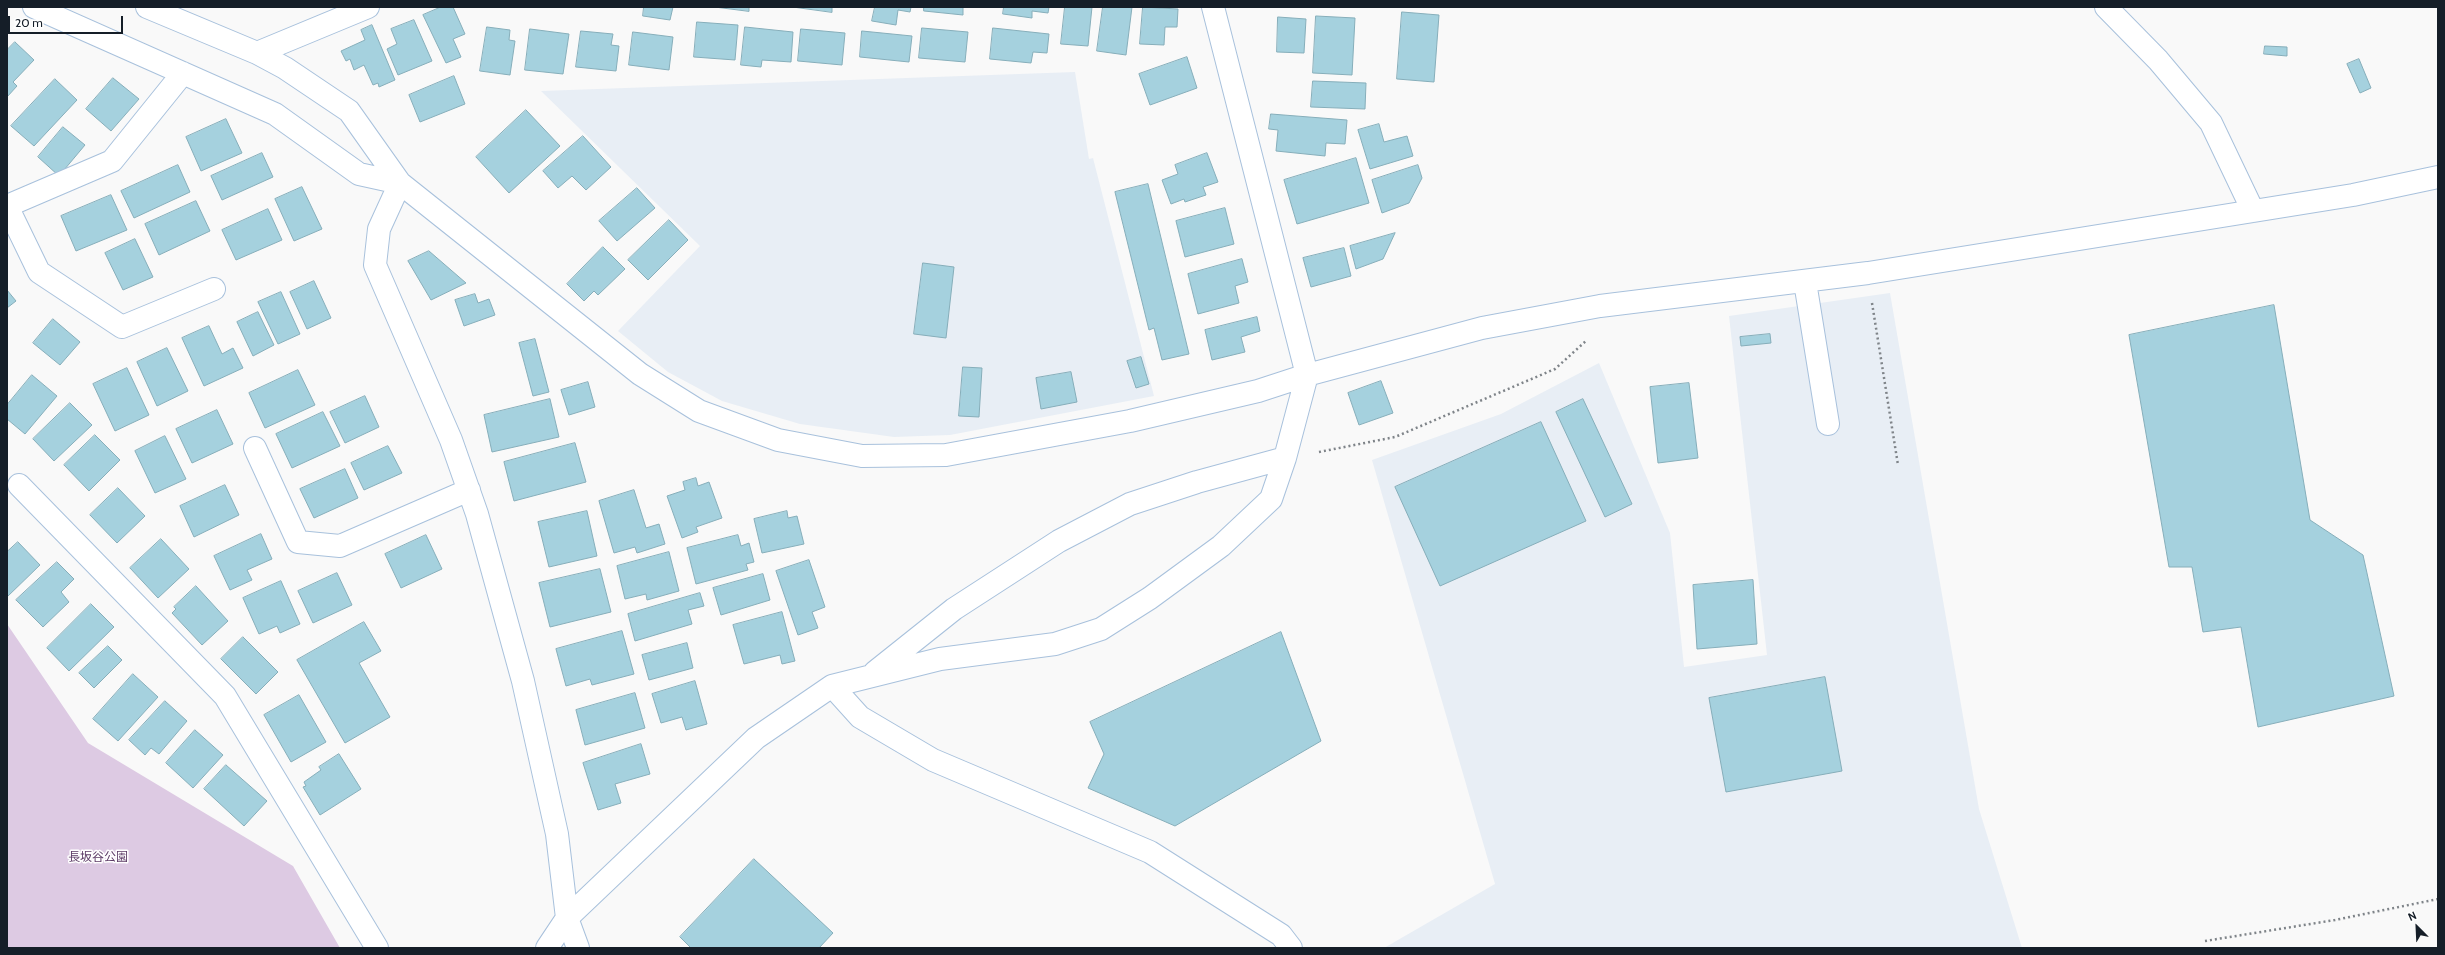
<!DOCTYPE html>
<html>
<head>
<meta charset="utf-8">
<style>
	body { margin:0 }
	#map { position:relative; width:2445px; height:955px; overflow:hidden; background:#f9f9f9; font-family:Cabin,sans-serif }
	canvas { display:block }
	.frame { position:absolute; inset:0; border:8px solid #151e28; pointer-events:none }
	.north { position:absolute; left:2397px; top:907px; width:40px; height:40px; -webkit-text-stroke:3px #fff; paint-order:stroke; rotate:336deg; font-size:11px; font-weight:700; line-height:16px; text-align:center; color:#151e28 }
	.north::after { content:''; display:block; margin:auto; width:14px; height:18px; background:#151e28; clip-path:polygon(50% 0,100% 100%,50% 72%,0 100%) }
	.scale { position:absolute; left:8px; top:16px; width:115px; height:18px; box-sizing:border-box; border:2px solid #151e28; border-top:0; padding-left:5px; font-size:12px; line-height:14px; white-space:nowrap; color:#151e28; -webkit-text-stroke:3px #fff; paint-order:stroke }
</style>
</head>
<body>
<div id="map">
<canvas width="2445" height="955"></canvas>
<div class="frame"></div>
<div class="north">N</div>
<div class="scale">20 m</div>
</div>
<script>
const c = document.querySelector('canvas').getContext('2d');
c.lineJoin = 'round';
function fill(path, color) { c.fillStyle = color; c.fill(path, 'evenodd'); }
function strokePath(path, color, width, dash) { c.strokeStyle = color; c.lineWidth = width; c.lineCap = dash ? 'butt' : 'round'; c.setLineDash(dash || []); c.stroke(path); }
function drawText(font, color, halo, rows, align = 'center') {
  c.font = font + ' Cabin,"Noto Sans JP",sans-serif'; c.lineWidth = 3; c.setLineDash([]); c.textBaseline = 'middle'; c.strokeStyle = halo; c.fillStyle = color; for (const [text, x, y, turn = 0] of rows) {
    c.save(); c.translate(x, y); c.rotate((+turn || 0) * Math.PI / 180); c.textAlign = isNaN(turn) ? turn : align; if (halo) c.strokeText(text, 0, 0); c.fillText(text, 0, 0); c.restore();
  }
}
const built = new Path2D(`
	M1075,72l14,87 4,-1 61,238 -204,39 -56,2 -94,-13 -78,-23 -54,-29 -50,-41 82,-85 -159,-155z
	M1890,293l89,516 43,139h-638l111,-64 -123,-424 129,-46 98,-51 71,170 14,134 83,-12 -38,-339z`);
const green = new Path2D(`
	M7,624l81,119 205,123 47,82h-333z`);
const building = new Path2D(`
	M441,7h12l12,27 -12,5 8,18 -15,6 -23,-48z
	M644,7h29l-3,13 -27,-4z
	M715,7h34v4z
	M793,7h39v5z
	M875,7h36l-1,5 -12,-2 -2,15 -24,-4z
	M924,7h39v8l-39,-4z
	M1004,7h45l-1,6 -16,-2v7l-29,-4z
	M1065,7h27l-4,39 -27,-2z
	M1103,7h29l-6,48 -29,-4z
	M1143,7l35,2 -1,18h-12l-1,18 -24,-1z
	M1402,12l37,3 -5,67 -37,-3z
	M1316,16l39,2 -3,57 -39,-2z
	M1278,17l28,2 -2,34 -27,-1z
	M414,20l18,41 -34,14 -11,-26 10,-5 -6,-15z
	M697,22l41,3 -3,35 -41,-3z
	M372,25l23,55 -16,7 -1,-4 -5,2 -9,-20 -10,5 -4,-11 -4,2 -5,-10 24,-11 -4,-10z
	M487,27l23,3 -1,10 6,1 -5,34 -30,-4z
	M745,27l48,5 -2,30 -29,-2 -1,7 -20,-2z
	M922,28l46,4 -3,30 -46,-4z
	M993,28l56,6 -2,19 -14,-1 -2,11 -41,-4z
	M530,29l39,5 -6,40 -38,-4z
	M801,29l44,4 -3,32 -44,-4z
	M581,31l32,3 -2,11 8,1 -3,25 -40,-4z
	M862,31l50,5 -3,26 -49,-5z
	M633,32l40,5 -4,33 -40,-5z
	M15,42l19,18 -21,22 4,4 -10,11v-47z
	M2265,46l22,1v9l-23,-2z
	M1187,57l10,31 -47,17 -11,-31z
	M2359,59l12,29 -11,5 -13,-29z
	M454,76l11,28 -45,18 -11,-27z
	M113,78l26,21 -28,32 -25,-22z
	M55,79l22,21 -43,46 -23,-20z
	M1313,81l53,2 -1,26 -54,-2z
	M526,110l34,36 -51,47 -33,-36z
	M1271,114l76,6 -2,24 -19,-1 -1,13 -49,-5 2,-21 -9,-1z
	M226,119l16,34 -41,18 -15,-34z
	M1379,124l5,18 23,-6 6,20 -43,13 -12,-39z
	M63,127l22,18 -26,31 -21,-19z
	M583,136l28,31 -25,23 -14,-14 -14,12 -15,-17z
	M262,153l11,24 -51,23 -11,-24z
	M1207,153l11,29 -15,5 3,8 -21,7 -1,-3 -13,5 -9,-24 16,-6 -3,-9z
	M1356,158l13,45 -72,21 -13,-44z
	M178,165l12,27 -56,26 -13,-27z
	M1418,165l4,13 -13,25 -27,10 -10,-33z
	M1148,184l41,170 -27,6 -8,-32 -5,2 -34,-138z
	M302,187l20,42 -28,12 -19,-42z
	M637,188l18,20 -38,33 -18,-20z
	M111,195l16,35 -51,21 -15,-35z
	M196,201l14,30 -51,24 -14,-31z
	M1225,208l9,36 -49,13 -9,-36z
	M268,209l14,31 -46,20 -14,-30z
	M669,220l19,20 -40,40 -20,-20z
	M1395,233l-12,26 -27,10 -6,-23z
	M135,239l18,38 -30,13 -18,-37z
	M603,247l22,22 -27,26 -4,-4 -10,10 -17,-17z
	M1344,248l7,28 -40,11 -8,-29z
	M429,251l37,32 -35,17 -23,-39z
	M1242,259l6,23 -13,4 4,17 -41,11 -10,-40z
	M923,263l31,4 -8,71 -32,-4z
	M314,281l17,37 -24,11 -17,-37z
	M7,290l9,11 -9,7z
	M281,292l19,42 -22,10 -20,-42z
	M475,294l3,9 11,-4 6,16 -31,11 -9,-26z
	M2274,305l36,215 53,35 31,141 -136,31 -17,-100 -38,5 -11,-65h-23l-40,-232z
	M258,312l16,33 -21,11 -16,-34z
	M1257,317l3,14 -19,6 4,15 -33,8 -7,-30z
	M53,319l27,23 -20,23 -27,-22z
	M209,326l13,28 11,-6 10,20 -39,18 -22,-48z
	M1770,334l1,9 -30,3 -1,-9z
	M535,339l14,53 -16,4 -14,-53z
	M167,348l21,43 -31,15 -20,-44z
	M1141,357l8,27 -13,4 -9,-27z
	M963,367l19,1 -3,49 -20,-1z
	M127,368l22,47 -34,16 -22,-47z
	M298,370l17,35 -50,23 -16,-35z
	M1071,372l6,30 -36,7 -5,-31z
	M32,375l25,21 -32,38 -18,-15v-14z
	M1381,381l12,32 -34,12 -11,-32z
	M588,382l7,25 -26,8 -8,-25z
	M1689,383l9,75 -40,5 -8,-76z
	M365,396l14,31 -34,16 -15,-31z
	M550,399l9,38 -67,15 -8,-37z
	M1583,399l49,105 -27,13 -49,-105z
	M70,403l22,22 -38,36 -21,-22z
	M217,410l16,34 -41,19 -16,-34z
	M323,412l17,34 -48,22 -16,-34z
	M1541,422l45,99 -146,65 -45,-99z
	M95,435l25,25 -31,31 -25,-26z
	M165,436l21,43 -31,14 -20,-42z
	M575,443l11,39 -72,19 -10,-39z
	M388,446l14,27 -38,17 -13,-27z
	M345,469l13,29 -44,20 -14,-29z
	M696,478l2,8 11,-4 13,36 -26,9 2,5 -16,6 -15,-42 18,-6 -2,-8z
	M225,485l14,30 -45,22 -14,-31z
	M118,488l27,28 -28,27 -27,-28z
	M634,490l12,38 13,-4 6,20 -28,9 -2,-6 -21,6 -15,-52z
	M587,511l10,45 -48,11 -11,-45z
	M787,511l1,7 9,-2 7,28 -42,9 -8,-34z
	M261,534l11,25 -25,11 5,10 -22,10 -16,-34z
	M426,535l16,34 -41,19 -16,-34z
	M738,535l3,11 8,-3 5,19 -8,2 2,6 -52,14 -9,-36z
	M161,539l28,30 -31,29 -28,-30z
	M18,542l22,23 -33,32v-45z
	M669,552l10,39 -32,9 -1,-6 -21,5 -8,-33z
	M809,560l16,47 -13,5 6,16 -20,7 -22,-64z
	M57,562l17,17 -13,13 8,10 -26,25 -27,-27z
	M600,569l11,43 -61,15 -11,-44z
	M337,573l15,32 -39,18 -15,-32z
	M763,574l7,26 -49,15 -8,-27z
	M1753,580l4,64 -60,5 -4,-64z
	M281,581l19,43 -20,9 -3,-7 -18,8 -16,-36z
	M196,586l32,35 -26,24 -30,-32 4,-4 -2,-2z
	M700,593l4,13 -16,4 4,14 -57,17 -7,-27z
	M91,604l23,23 -45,44 -22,-23z
	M782,612l13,49 -13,3 -2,-9 -36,9 -11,-39z
	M364,622l17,29 -22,12 31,54 -45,26 -48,-83z
	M622,631l12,43 -42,11 -2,-6 -24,7 -10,-37z
	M1281,632l40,109 -146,85 -87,-38 16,-34 -14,-32z
	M243,637l35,35 -22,22 -35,-35z
	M687,643l6,25 -44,12 -7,-25z
	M108,646l14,14 -28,28 -15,-15z
	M133,674l25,23 -40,44 -25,-22z
	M1825,677l17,94 -116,21 -17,-94z
	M695,681l12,43 -21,6 -4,-13 -21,6 -9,-29z
	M635,693l10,35 -60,17 -9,-35z
	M299,695l27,47 -35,20 -27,-47z
	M165,701l22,20 -28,33 -8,-6 -6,7 -16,-15z
	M195,730l28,25 -30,33 -27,-25z
	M641,744l9,30 -35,10 6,19 -23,7 -15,-47z
	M339,754l22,35 -41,26 -17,-28 3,-1 -2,-4 17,-12 -2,-3z
	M226,765l41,36 -23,25 -40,-37z
	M754,859l79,74 -14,15h-128l-11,-11z`);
const path = new Path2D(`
	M1872,303l26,162
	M1319,452l76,-15 160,-68 32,-29
	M2205,941l130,-21 103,-21`);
const minor = new Path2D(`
	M34,7l241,107 84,60 41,9 -21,46 -4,36 76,175 26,74 46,167 34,153 10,84 11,30
	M147,7l110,46 28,15 64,43 51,72 240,191 59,37 79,29 84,16 84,-1 184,-34 128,-30 49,-16 175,-47 118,-22 268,-33 485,-78 85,-18
	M2106,7l52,53 53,63 42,88
	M257,53l111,-46
	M7,206l32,66 83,55 92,-38
	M7,206l105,-45 71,-88
	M1805,282l23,142
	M255,448l43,94 42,4 129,-56
	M19,485l206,211 152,252
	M875,672l79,-63 105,-68 71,-37 67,-22 88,-24
	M832,686l28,31 73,43 217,92 131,83 10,13
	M547,948l20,-30 189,-180 76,-52 108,-27 115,-15 46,-15 49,-31 71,-52 50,-47 14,-41 22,-83 -94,-368`);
const parkNames = [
	["長坂谷公園",98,857]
];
fill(built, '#e8eef5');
fill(green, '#ddcae3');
fill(building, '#a5d1de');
strokePath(building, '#86aeba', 1);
strokePath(minor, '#a8c1dc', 24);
strokePath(path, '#7f8489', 2.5, [2, 3]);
strokePath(minor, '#fff', 22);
drawText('12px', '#5c3b66', '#fff', parkNames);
</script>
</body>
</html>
